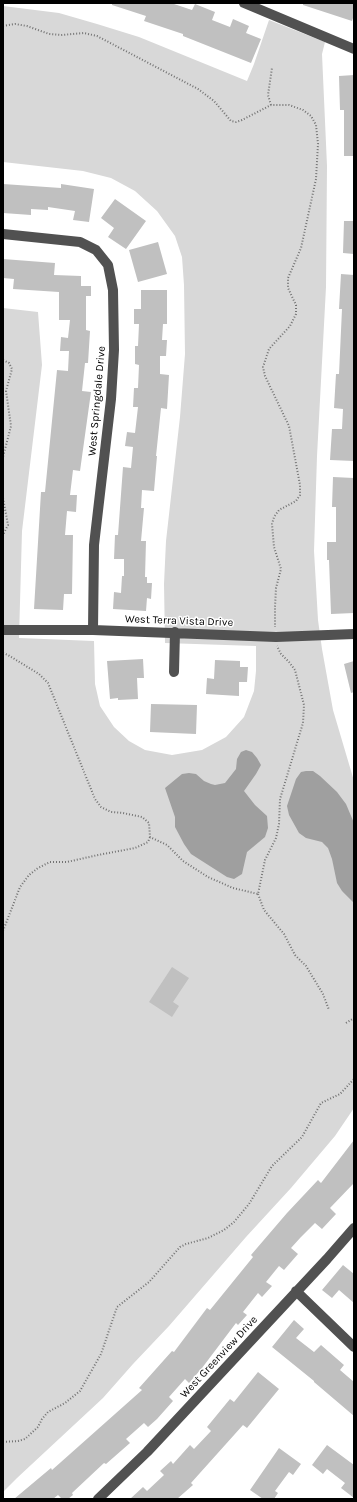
<!DOCTYPE html>
<style>
body{margin:0}
#map{position:relative;width:357px;height:1502px;overflow:hidden;background:#fff;font-family:Karla,sans-serif}
canvas{display:block}
.frame{position:absolute;inset:0;border:4px solid #000;pointer-events:none}
</style>
<div id="map">
<canvas width="357" height="1502"></canvas>
<div class="frame"></div>
</div>
<script>
const ctx = document.querySelector('canvas').getContext('2d');
ctx.lineJoin = 'round';
function fill(path, color) { ctx.fillStyle = color; ctx.fill(path, 'evenodd'); }
const toPath = rows => new Path2D(rows.map(r => 'M' + r).join(''));
function strokePath(path, color, width, dash) { ctx.strokeStyle = color; ctx.lineWidth = width; ctx.lineCap = dash ? 'butt' : 'round'; ctx.setLineDash(dash || []); ctx.stroke(path); }
function label(font, color, halo, rows, align = 'center') {
  ctx.font = font + ' Karla,sans-serif'; ctx.lineWidth = 3; ctx.setLineDash([]); ctx.textBaseline = 'middle'; ctx.strokeStyle = halo; ctx.fillStyle = color; for (const [text, x, y, turn = 0] of rows) {
    ctx.save(); ctx.translate(x, y); ctx.rotate((+turn || 0) * Math.PI / 180); ctx.textAlign = isNaN(turn) ? turn : align; if (halo) ctx.strokeText(text, 0, 0); ctx.fillText(text, 0, 0); ctx.restore();
  }
}
fill(toPath([
 [3,6,59,13,97,24,139,37,247,81,254,64,269,20,325,42,322,54,327,166,326,287,317,456,314,551,318,620,322,649,333,710,354,781,354,1108,335,1136,291,1188,246,1237,169,1326,133,1364,103,1398,17,1478,3,1492,3,308,38,312,42,365,22,531,19,638,94,641,95,684,100,706,114,727,129,741,145,750,172,755,202,750,226,737,244,717,254,691,256,671,256,646,165,643,164,584,166,541,180,417,185,354,184,285,182,257,175,236,157,211,135,191,111,178,83,171,3,162]
]), '#d8d8d8');
fill(toPath([
 [246,750,252,752,257,758,261,765,256,774,244,791,255,805,267,816,268,828,265,837,247,852,242,874,234,879,227,877,191,854,184,844,175,827,175,817,165,788,182,774,189,773,196,774,204,781,211,784,215,785,225,783,236,769,237,759,241,752],
 [306,771,313,771,320,776,337,792,346,804,354,823,354,903,342,891,337,883,332,859,328,848,322,842,306,838,299,833,289,815,287,806,296,779,301,772]
]), '#9f9f9f');
fill(toPath([
 [112,3,171,3,192,10,195,4,215,12,212,20,230,27,233,19,249,26,246,33,261,39,251,63,183,36,183,34,144,21,146,16,112,5],
 [303,3,354,3,354,15,352,21,303,5],
 [354,75,354,156,344,156,344,110,340,110,339,76],
 [3,184,61,188,61,184,94,189,89,222,73,220,75,211,48,207,48,210,31,209,31,215,3,213],
 [115,199,146,221,126,249,108,237,114,228,101,218],
 [344,221,354,221,354,254,343,253],
 [158,242,167,274,138,282,129,250],
 [3,259,55,263,54,275,81,276,81,286,91,286,91,296,86,296,86,330,90,331,88,363,85,363,82,391,91,392,80,471,73,470,70,495,77,495,76,512,67,511,65,535,73,535,72,594,64,594,63,610,34,609,41,492,45,492,57,370,68,371,69,351,60,351,61,337,68,338,70,320,59,320,59,292,13,289,14,279,3,278],
 [341,274,354,275,354,461,330,460,332,429,342,429,343,409,334,408,336,374,339,374,342,309,339,309],
 [141,290,167,290,167,324,163,324,162,340,167,340,166,356,160,356,160,374,169,375,167,409,161,408,156,456,157,456,154,491,142,490,141,508,144,508,141,541,146,541,145,577,147,577,147,583,152,583,151,599,147,598,146,611,113,609,114,592,121,593,122,576,124,576,124,559,114,559,115,535,118,535,123,467,131,468,133,447,125,446,127,432,135,433,138,407,133,407,134,388,138,388,139,365,135,364,135,346,138,346,139,324,134,324,134,309,141,309],
 [333,477,354,478,354,613,331,614,329,560,327,560,327,542,336,542,336,507,332,507],
 [143,659,144,678,137,678,138,699,118,700,118,698,110,699,107,661],
 [215,660,240,661,240,667,248,667,247,682,239,682,239,696,206,694,207,678,214,679],
 [354,661,354,692,351,693,344,664],
 [151,704,197,705,196,734,150,732],
 [172,967,189,978,173,1002,179,1006,172,1017,149,1002],
 [354,1140,354,1183,330,1208,336,1214,322,1229,315,1223,301,1237,291,1248,298,1254,284,1270,279,1266,266,1282,272,1286,262,1297,258,1293,243,1312,247,1315,238,1325,236,1323,202,1368,189,1383,185,1379,169,1397,173,1401,157,1419,148,1427,144,1423,126,1439,130,1443,106,1464,104,1463,72,1493,73,1495,68,1499,62,1499,58,1495,53,1499,14,1499,51,1468,52,1470,142,1390,139,1388,172,1351,174,1352,207,1308,210,1310,253,1257,251,1255,287,1213,318,1180,321,1183],
 [343,1265,354,1274,354,1303,339,1290,332,1298,322,1290],
 [294,1320,304,1329,296,1338,314,1352,321,1345,344,1365,340,1370,354,1382,354,1416,314,1382,314,1381,272,1347],
 [258,1372,279,1389,247,1428,243,1425,191,1483,193,1485,177,1499,130,1499,143,1487,147,1491,164,1475,160,1471,171,1461,173,1464,190,1445,194,1449,211,1431,207,1427,230,1399,234,1402],
 [327,1445,354,1465,354,1498,341,1488,345,1483,327,1469,323,1474,312,1465],
 [279,1448,301,1464,293,1475,289,1472,275,1491,278,1493,274,1499,263,1499,250,1490]
]), '#c0c0c0');
strokePath(toPath([
 [3,26,15,24,27,26,49,34,61,35,84,33,97,36,198,89,214,101,231,121,236,122,242,120,271,105,289,105,303,110,311,116,316,125,318,144,316,179,301,248,288,278,288,288,296,305,296,314,290,326,269,349,263,367,265,376,289,426,300,485,300,495,296,501,279,510,274,517,272,524,274,547,281,569,276,588,275,607,275,627],
 [271,105,268,95,272,68],
 [3,360,9,363,12,369,6,391,11,426,3,457],
 [3,498,8,525,3,535],
 [3,653,8,655,39,674,48,683,95,799,101,807,111,812,123,813,142,817,149,823,150,837,167,845,183,861,208,877,233,888,258,894,265,860,276,838,279,824,280,799,303,723,304,705,295,670,289,662,281,654,277,646],
 [258,894,264,910,284,934,295,955,306,966,323,994,329,1010],
 [3,931,20,887,29,875,38,868,50,862,67,862,98,855,135,848,148,842,150,837],
 [346,1023,354,1018],
 [3,1442,18,1441,25,1439,38,1427,42,1419,48,1412,65,1403,80,1391,101,1354,117,1307,149,1282,180,1247,186,1244,208,1238,224,1230,234,1222,249,1204,272,1166,302,1137,321,1103,340,1094,354,1079]
]), '#737373', 2, [1, 2]);
strokePath(toPath([
 [244,3,354,49],
 [3,234,80,242,96,250,108,265,113,290,114,350,111,399,94,545,93,630],
 [3,630,93,630,276,637,354,634],
 [174,672,175,632],
 [296,1291,354,1347],
 [98,1499,147,1452,327,1259,354,1228]
]), '#515151', 10);
label('11px', '#000', '#fff', [
 ["West Springdale Drive",97,401,-85],
 ["West Terra Vista Drive",179,621,2],
 ["West Greenview Drive",219,1357,-47]
]);
</script>
